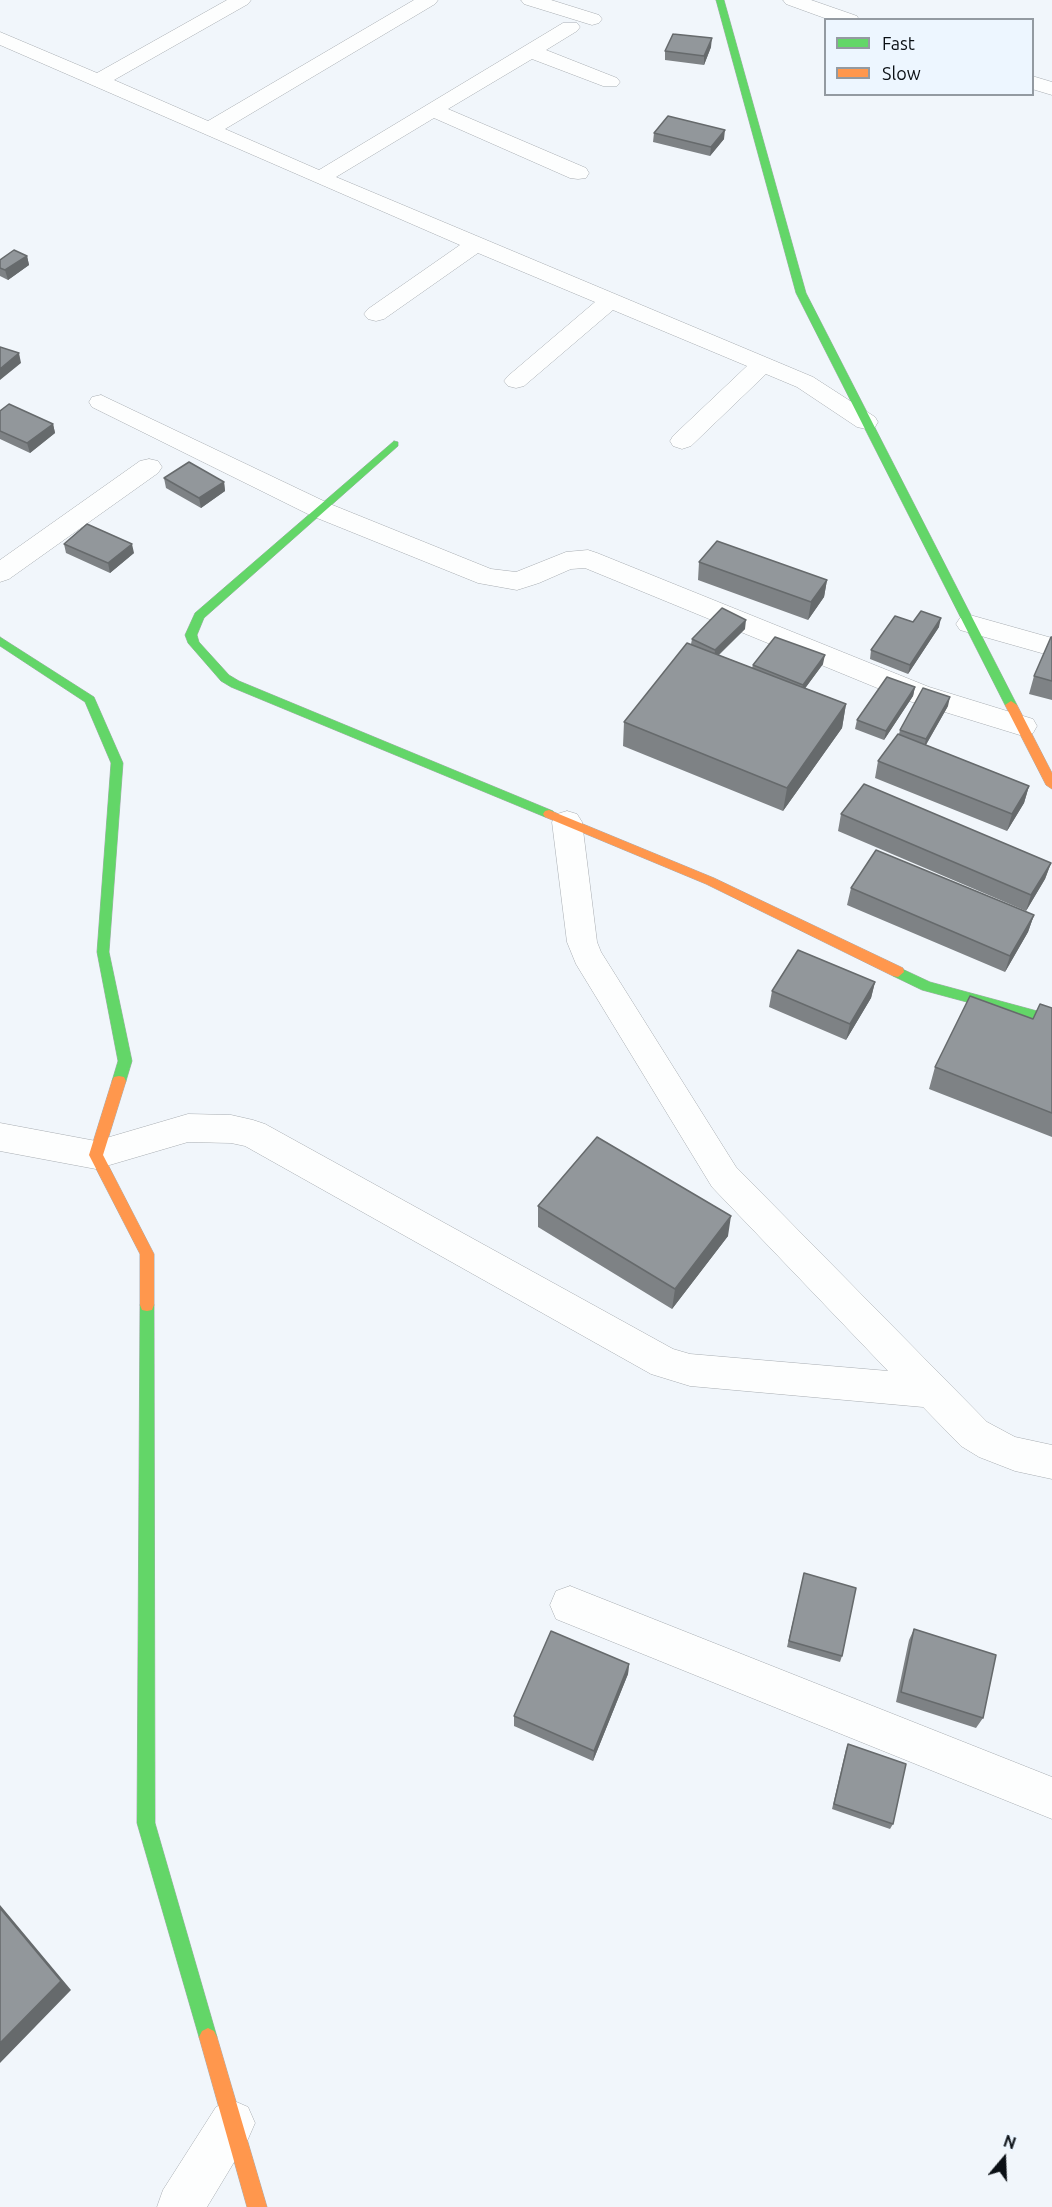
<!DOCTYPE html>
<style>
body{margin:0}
#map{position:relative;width:1052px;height:2207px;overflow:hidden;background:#f1f6fb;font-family:Ubuntu,sans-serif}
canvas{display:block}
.legend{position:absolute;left:824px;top:18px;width:210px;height:78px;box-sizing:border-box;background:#edf6ff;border:2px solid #939aa1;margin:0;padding:8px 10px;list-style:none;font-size:18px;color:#0b1015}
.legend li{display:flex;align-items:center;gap:12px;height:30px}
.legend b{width:30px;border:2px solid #939aa1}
.north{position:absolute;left:974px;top:2129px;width:60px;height:60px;-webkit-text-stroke:4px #edf6ff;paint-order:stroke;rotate:19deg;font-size:16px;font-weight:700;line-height:24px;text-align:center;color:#0b1015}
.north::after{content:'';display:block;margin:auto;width:21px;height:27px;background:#0b1015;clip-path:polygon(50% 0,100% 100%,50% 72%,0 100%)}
</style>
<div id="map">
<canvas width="1052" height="2207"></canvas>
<ul class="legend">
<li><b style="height:8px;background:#63d668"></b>Fast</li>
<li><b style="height:8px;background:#ff974d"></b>Slow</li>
</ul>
<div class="north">N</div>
</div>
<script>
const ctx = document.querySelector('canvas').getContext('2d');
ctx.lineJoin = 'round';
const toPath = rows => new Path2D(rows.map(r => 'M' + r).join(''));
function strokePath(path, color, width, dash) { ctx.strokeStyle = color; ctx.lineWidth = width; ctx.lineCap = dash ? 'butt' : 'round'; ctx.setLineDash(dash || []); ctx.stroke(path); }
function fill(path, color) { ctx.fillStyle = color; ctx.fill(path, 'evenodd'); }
const street = toPath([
 [227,0,251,0,248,4,114,80,208,121,414,0,438,0,435,4,225,129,319,170,563,23,577,23,580,27,577,31,546,50,617,78,620,82,617,86,603,86,532,59,448,109,586,168,589,173,586,178,578,179,570,178,434,118,336,177,813,377,875,417,878,422,875,427,866,429,857,427,797,387,766,374,691,446,682,449,673,446,670,441,673,436,747,366,613,310,524,386,516,388,508,386,504,381,508,376,595,302,478,253,384,319,376,321,368,319,364,314,368,309,460,245,0,45,0,32,97,73,227,0],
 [521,0,551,0,599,15,602,19,599,23,592,25,524,4,521,0],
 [783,0,811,0,857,16,859,20,830,20,786,4,783,0],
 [1032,76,1052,82,1052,95,1032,89,1032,76],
 [101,395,330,504,491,569,516,572,566,552,588,550,597,553,929,687,1033,719,1037,726,1033,733,1023,736,909,701,585,568,571,569,539,583,517,590,478,583,312,516,92,407,89,402,92,397,101,395],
 [149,459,158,461,162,467,158,473,9,579,0,582,0,560,140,461,149,459],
 [970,615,1052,638,1052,656,960,630,956,624,960,618,970,615],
 [567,811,577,814,582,822,597,942,601,952,736,1167,987,1422,1015,1437,1052,1445,1052,1479,1015,1471,979,1457,961,1446,923,1407,690,1386,651,1374,245,1146,231,1143,188,1142,96,1169,0,1151,0,1123,96,1141,188,1114,231,1115,253,1120,265,1124,673,1349,690,1354,888,1371,712,1187,576,964,567,942,552,822,557,814,567,811],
 [570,1586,1052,1777,1052,1819,556,1619,550,1605,556,1591,570,1586],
 [232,2100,248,2107,255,2123,248,2139,207,2207,157,2207,163,2190,216,2107,232,2100]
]);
const fast = toPath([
 [716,0,724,0,806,293,1017,705,1015,708,1011,709,1005,705,796,293,716,0],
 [394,441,398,442,398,446,204,618,197,635,199,642,229,675,239,681,553,811,555,814,553,817,545,817,231,687,221,681,188,643,185,635,195,613,394,441],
 [0,637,94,697,123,763,109,952,132,1061,126,1081,124,1085,119,1086,114,1085,112,1081,118,1061,97,952,111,763,85,702,0,646,0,637],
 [898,967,930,982,1052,1015,1052,1025,922,990,893,976,892,972,898,967],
 [147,1299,152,1300,154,1305,155,1823,217,2037,214,2043,208,2046,202,2043,199,2037,137,1823,140,1305,142,1300,147,1299]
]);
const slow = toPath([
 [1011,701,1017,705,1052,773,1052,789,1046,785,1005,705,1011,701],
 [549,810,714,878,903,968,904,972,898,977,893,976,706,884,545,817,543,814,545,811,549,810],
 [119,1076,124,1077,126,1081,103,1155,154,1254,154,1305,152,1310,147,1311,142,1310,140,1305,140,1254,89,1155,112,1081,114,1077,119,1076],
 [208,2028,214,2031,217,2037,267,2207,247,2207,199,2037,202,2031,208,2028]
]);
strokePath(street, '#a8adb2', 1);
strokePath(fast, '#a8adb2', 1);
strokePath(slow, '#a8adb2', 1);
fill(street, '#fdfefe');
fill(fast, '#63d668');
fill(slow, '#ff974d');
fill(toPath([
 [711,47,704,65,665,60,665,51],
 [654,133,724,139,710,156,653,142],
 [27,256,29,265,8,280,0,276,0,260],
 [0,411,53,424,55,433,30,453,0,439],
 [164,478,224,482,225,491,201,508,166,488],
 [64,544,134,553,110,573,66,553],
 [699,562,827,580,824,597,808,620,698,580],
 [913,622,939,627,908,674,870,659,871,650],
 [745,629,719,655,752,668,753,665,823,664,805,688,846,704,842,728,783,811,623,746,624,722,691,644,692,639],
 [1052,637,1052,700,1029,694,1034,676],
 [915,687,913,696,884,740,855,729,857,720],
 [948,706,926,745,1029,786,1024,803,1007,831,875,778,878,761,899,734,900,730],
 [841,814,1051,863,1045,879,1026,911,838,831],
 [851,888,1034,915,1028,932,1005,972,847,905],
 [875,982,871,998,846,1040,769,1007,772,991],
 [1052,1008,1052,1137,929,1089,935,1067,1033,1019],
 [538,1206,728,1236,672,1309,538,1227],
 [804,1573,842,1656,840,1662,787,1647],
 [914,1629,983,1718,976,1728,896,1702,909,1640],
 [629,1664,628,1674,593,1761,514,1726,514,1716],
 [848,1744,893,1824,890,1829,832,1809,846,1749]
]), '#7e8285');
fill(toPath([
 [712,38,711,47,704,65,704,56],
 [725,130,724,139,710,156,711,147],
 [27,256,29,265,8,280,5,270],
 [19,353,21,363,0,380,0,369],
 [53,424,55,433,30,453,27,443],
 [224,482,225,491,201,508,199,498],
 [132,544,134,553,110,573,108,563],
 [827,580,824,597,808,620,811,602],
 [941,618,939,627,908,674,910,665],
 [746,620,745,629,714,659,715,650],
 [825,655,823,664,801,694,803,685],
 [915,687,913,696,884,740,886,731],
 [950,697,948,706,924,748,926,739],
 [846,704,842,728,783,811,787,788],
 [1029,786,1024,803,1007,831,1012,814],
 [1051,863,1045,879,1026,911,1031,895],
 [1034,915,1028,932,1005,972,1010,956],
 [875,982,871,998,846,1040,850,1024],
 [731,1216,728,1236,672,1309,675,1289],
 [629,1664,628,1674,593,1761,594,1751],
 [0,1905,71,1990,0,2063]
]), '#666a6c');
const building = toPath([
 [673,34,712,38,704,56,665,51,673,34],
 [668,116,725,130,711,147,654,133,668,116],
 [14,250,27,256,5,270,0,268,0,260,14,250],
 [0,347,19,353,0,369,0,347],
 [9,404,53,424,27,443,0,431,0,411,9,404],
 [189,462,224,482,199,498,164,478,189,462],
 [87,524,132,544,108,563,64,544,87,524],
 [717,541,827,580,811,602,699,562,717,541],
 [722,608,746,620,715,650,692,639,722,608],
 [921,611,941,618,910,665,871,650,895,616,913,622,921,611],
 [775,637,825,655,803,685,753,665,775,637],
 [1051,637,1052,637,1052,681,1034,676,1051,637],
 [687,643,846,704,787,788,624,722,687,643],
 [887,677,915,687,886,731,857,720,887,677],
 [923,688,950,697,926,739,900,730,923,688],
 [898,734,1029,786,1012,814,878,761,898,734],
 [864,784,1051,863,1031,895,841,814,864,784],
 [876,850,1034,915,1010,956,851,888,876,850],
 [798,950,875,982,850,1024,772,991,798,950],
 [970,996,1033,1019,1040,1004,1052,1008,1052,1113,935,1067,970,996],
 [597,1137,731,1216,675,1289,538,1206,597,1137],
 [804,1573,856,1588,842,1656,789,1641,804,1573],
 [914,1629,996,1655,983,1718,901,1692,914,1629],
 [551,1631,629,1664,594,1751,514,1716,551,1631],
 [848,1744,906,1764,893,1824,834,1804,848,1744],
 [0,1908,61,1981,0,2043,0,1908]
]);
fill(building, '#92979b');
strokePath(building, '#666a6c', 1.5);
</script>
